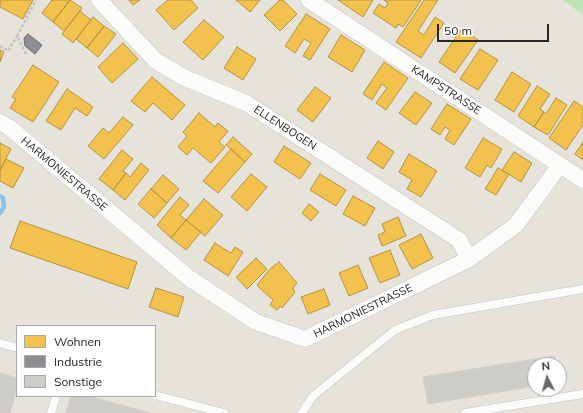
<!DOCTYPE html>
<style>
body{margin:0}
#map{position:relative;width:583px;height:413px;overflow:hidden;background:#e6e3db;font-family:Mulish,sans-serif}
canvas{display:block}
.legend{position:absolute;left:16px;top:325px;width:140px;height:72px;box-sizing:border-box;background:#fff;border:1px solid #a9a9a9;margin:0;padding:5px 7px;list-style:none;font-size:12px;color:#272727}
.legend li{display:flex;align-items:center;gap:8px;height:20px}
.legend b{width:20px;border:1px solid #a9a9a9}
.north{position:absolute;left:527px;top:357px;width:40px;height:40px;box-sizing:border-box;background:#fff;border:1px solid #a9a9a9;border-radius:50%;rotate:354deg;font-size:11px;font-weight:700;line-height:16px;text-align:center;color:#272727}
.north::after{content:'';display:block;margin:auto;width:14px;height:18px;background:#6a6966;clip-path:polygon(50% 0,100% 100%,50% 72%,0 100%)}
.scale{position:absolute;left:437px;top:24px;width:112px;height:18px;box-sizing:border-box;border:2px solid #272727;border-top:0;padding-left:5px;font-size:12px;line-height:14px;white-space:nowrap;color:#272727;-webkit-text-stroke:3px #fff;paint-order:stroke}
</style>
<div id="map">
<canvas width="583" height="413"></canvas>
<ul class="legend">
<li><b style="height:11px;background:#f2c14e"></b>Wohnen</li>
<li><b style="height:11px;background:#8d8d92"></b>Industrie</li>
<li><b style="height:11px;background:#ceccc7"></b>Sonstige</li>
</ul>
<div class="north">N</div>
<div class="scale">50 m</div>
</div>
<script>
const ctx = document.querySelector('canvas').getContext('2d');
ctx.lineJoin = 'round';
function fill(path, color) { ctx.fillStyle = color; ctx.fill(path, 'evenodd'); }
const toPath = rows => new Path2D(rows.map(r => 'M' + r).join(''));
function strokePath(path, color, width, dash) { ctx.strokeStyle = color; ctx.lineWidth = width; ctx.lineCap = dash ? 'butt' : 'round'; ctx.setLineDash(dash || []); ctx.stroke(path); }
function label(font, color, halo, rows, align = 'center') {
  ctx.font = font + ' Mulish,sans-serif'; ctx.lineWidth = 4; ctx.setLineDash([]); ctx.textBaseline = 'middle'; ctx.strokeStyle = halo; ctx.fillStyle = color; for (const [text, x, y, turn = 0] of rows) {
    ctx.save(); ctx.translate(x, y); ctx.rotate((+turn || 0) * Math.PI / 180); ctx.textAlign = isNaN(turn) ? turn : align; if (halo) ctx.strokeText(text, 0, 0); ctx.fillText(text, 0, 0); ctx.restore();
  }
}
fill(toPath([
 [563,0,583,0,583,15]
]), '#bfe3b2');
const homes = toPath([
 [0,0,33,0,23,19,0,7,0,0],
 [52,0,70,0,53,22,42,13,52,0],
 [70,0,82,8,64,31,53,22,70,0],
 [129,0,140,0,133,5,129,0],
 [168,0,191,0,198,8,174,30,156,10,168,0],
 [236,0,260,0,250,12,236,0],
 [280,0,283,0,297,14,280,31,264,15,280,0],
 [338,0,373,0,363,17,338,0],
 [384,0,421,0,403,27,398,24,396,28,373,13,379,4,385,8,388,3,384,0],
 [424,0,438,0,418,31,424,35,435,17,444,23,421,58,396,42,424,0],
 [80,11,91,20,73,43,62,34,80,11],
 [306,14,330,29,310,60,303,56,311,43,304,39,295,53,285,46,306,14],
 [93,17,104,26,87,48,76,39,93,17],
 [204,20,224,37,203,60,183,42,204,20],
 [104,26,116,34,98,57,87,48,104,26],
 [462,28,478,40,455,73,439,62,462,28],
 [341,35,365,50,352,72,328,57,341,35],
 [123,43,138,59,112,83,98,67,123,43],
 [237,47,256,59,243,80,224,68,237,47],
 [480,49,498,60,478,90,460,79,480,49],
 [0,50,4,52,0,62,0,50],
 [384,62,408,78,386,110,376,103,387,88,382,84,372,100,363,94,384,62],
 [33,65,59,82,33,122,10,108,16,99,12,97,33,65],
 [512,72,531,84,514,112,495,100,512,72],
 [152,77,185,105,172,120,153,103,145,112,131,101,152,77],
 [537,86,550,94,540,109,544,112,534,127,518,116,537,86],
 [315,87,331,98,313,122,297,110,315,87],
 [67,89,93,107,87,116,75,108,61,130,46,121,67,89],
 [415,92,432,103,416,125,399,113,415,92],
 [556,98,567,105,548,135,534,127,544,112,546,114,556,98],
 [574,101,583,107,583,125,566,150,549,138,574,101],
 [447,104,471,119,454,145,445,139,450,130,445,127,440,135,431,129,447,104],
 [199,113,215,127,218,123,228,131,219,142,225,147,211,163,193,148,187,155,178,147,187,136,183,132,199,113],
 [123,117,133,125,104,159,88,146,103,128,109,133,123,117],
 [233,137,252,154,245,162,226,145,233,137],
 [483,138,502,149,491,168,487,165,480,177,465,168,483,138],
 [378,141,394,152,383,169,367,158,378,141],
 [583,142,583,160,575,154,583,142],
 [0,143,11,149,0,170,0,143],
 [284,146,311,163,300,179,274,162,284,146],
 [231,149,245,162,218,193,203,181,231,149],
 [122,150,133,159,123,171,126,173,113,190,99,179,122,150],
 [514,152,532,163,521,182,502,170,514,152],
 [409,154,437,171,421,197,407,189,412,180,399,172,409,154],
 [6,159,24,168,13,188,0,181,0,171,6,159],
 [141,163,149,170,125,200,113,190,126,173,130,177,141,163],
 [498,168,509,174,496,195,485,189,498,168],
 [251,174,267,187,247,211,231,197,251,174],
 [320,174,346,190,336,206,310,190,320,174],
 [163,175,179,189,167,203,151,189,163,175],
 [151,189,167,203,154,218,138,204,151,189],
 [353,196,375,208,365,226,343,214,353,196],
 [180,197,189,205,180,215,186,220,171,238,157,225,180,197],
 [204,199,223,215,205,236,186,220,204,199],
 [309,204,319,212,311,221,302,213,309,204],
 [398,217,406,236,382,246,378,235,385,232,382,224,398,217],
 [186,220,201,232,186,250,171,238,186,220],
 [20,221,137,262,128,289,10,248,20,221],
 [421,234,433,258,412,269,399,245,421,234],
 [215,243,231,253,235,247,243,252,228,276,204,260,215,243],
 [390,250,400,275,380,283,369,258,390,250],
 [256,258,267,269,247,289,236,277,256,258],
 [279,262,297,283,293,288,295,292,282,308,280,306,277,310,270,305,273,300,262,290,257,285,270,269,279,262],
 [358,265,368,288,349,296,339,273,358,265],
 [156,288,184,297,178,317,149,307,156,288],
 [324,289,330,305,308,314,301,297,324,289]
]);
fill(homes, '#f2c14e');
strokePath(homes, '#b59342', 1);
const industry = toPath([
 [28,34,42,45,35,54,25,46,24,38,28,34]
]);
fill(industry, '#8d8d92');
strokePath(industry, '#6e6e72', 1);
strokePath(toPath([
 [0,196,3,198,4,207,0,213]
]), '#8cc2ea', 4.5);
const building = toPath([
 [554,356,556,365,535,365,535,386,428,404,423,377,554,356],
 [0,373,17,378,17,388,10,413,0,413,0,373],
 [71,396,88,396,150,413,66,413,71,396]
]);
fill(building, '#ceccc7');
strokePath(building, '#d1cec8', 1);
const lane = toPath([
 [0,343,17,348],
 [155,395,224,413],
 [51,413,56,396],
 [302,413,313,396,395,330,433,315,583,289],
 [465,413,583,394]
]);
const street = toPath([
 [99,0,156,61,185,78,246,103,459,240,469,259],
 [309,0,583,180],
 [0,122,10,128,189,278,256,322,305,339,469,259,516,225,560,165]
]);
strokePath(lane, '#c3c2c1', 9);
strokePath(street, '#c3c2c1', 17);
strokePath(toPath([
 [0,46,8,51,17,36],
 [26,54,17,36,36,0]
]), '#c4c3c2', 2.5, [3, 2]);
strokePath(lane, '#fbfbfa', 8);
strokePath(street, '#fbfbfa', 16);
label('11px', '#272727', '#fff', [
 ["KAMPSTRASSE",446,90,33],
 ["ELLENBOGEN",285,128,33],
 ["HARMONIESTRASSE",64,174,40],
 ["HARMONIESTRASSE",363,311,-26]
]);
</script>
